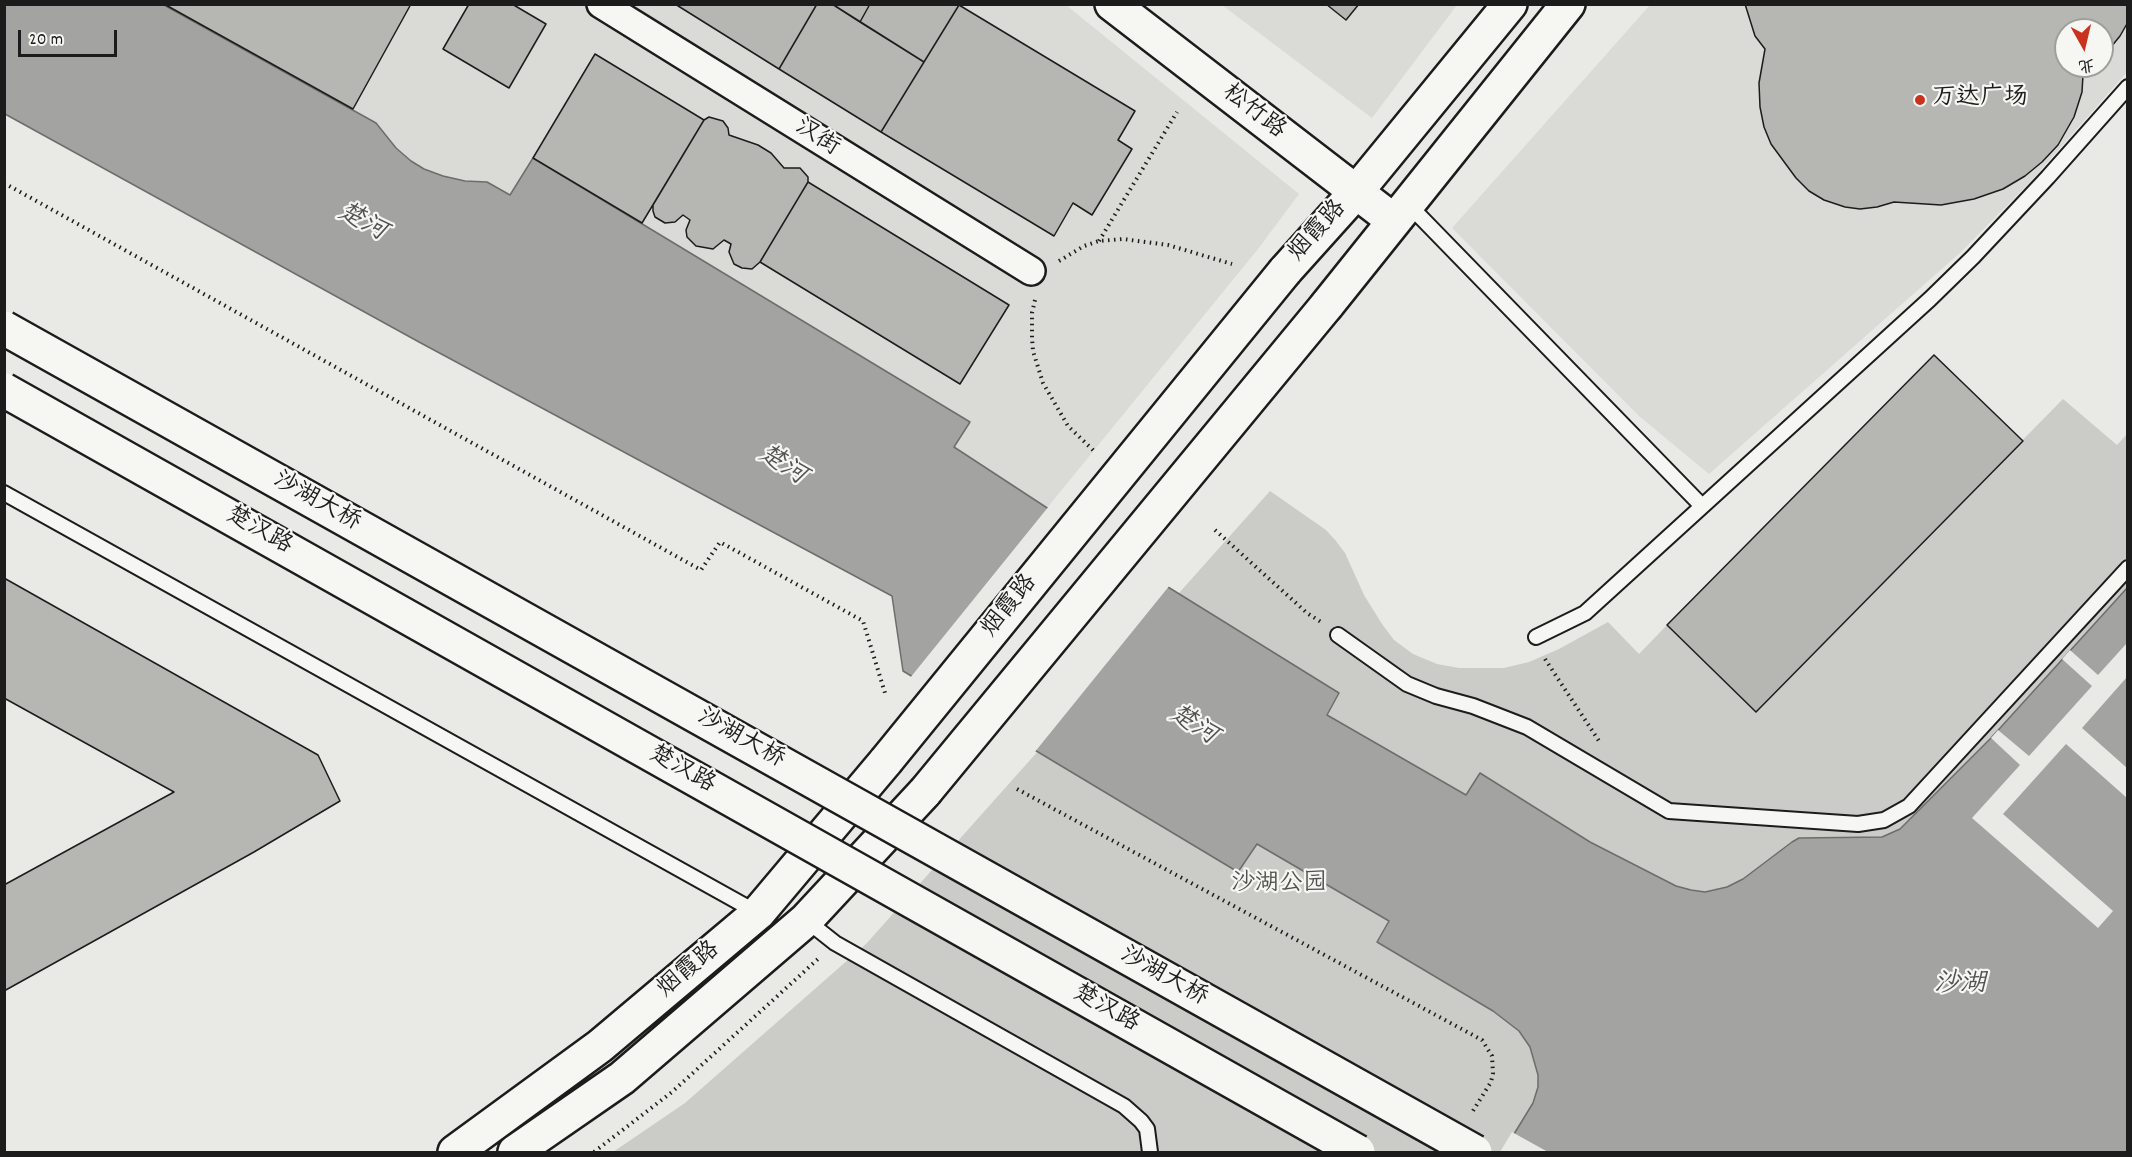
<!DOCTYPE html>
<meta charset="utf-8">
<style>
body{margin:0}
#map{position:relative;width:2132px;height:1157px;overflow:hidden;background:#e9e9e5;font-family:Dekko,"LXGW WenKai TC",sans-serif}
canvas{display:block}
.frame{position:absolute;inset:0;border:6px solid #1c1c1c;pointer-events:none}
.north{position:absolute;left:2054px;top:18px;width:60px;height:60px;box-sizing:border-box;background:#f6f6f2;border:2px solid #9f9f9c;border-radius:50%;rotate:172deg;font-size:16px;font-weight:700;line-height:24px;text-align:center;color:#1c1c1c}
.north::after{content:'';display:block;margin:auto;width:21px;height:27px;background:#c8321e;clip-path:polygon(50% 0,100% 100%,50% 72%,0 100%)}
.scale{position:absolute;left:18px;top:30px;width:99px;height:27px;box-sizing:border-box;border:3px solid #1c1c1c;border-top:0;padding-left:8px;font-size:18px;line-height:21px;white-space:nowrap;color:#1c1c1c;-webkit-text-stroke:4px #f6f6f2;paint-order:stroke}
</style>
<div id="map">
<canvas width="2132" height="1157"></canvas>
<div class="frame"></div>
<div class="north">北</div>
<div class="scale">20 m</div>
</div>
<script>
const ctx = document.querySelector('canvas').getContext('2d');
ctx.lineJoin = 'round';
function fill(path, color) { ctx.fillStyle = color; ctx.fill(path, 'evenodd'); }
const toPath = rows => new Path2D(rows.map(r => 'M' + r).join(''));
function strokePath(path, color, width, dash) { ctx.strokeStyle = color; ctx.lineWidth = width; ctx.lineCap = dash ? 'butt' : 'round'; ctx.setLineDash(dash || []); ctx.stroke(path); }
function label(font, color, halo, rows, align = 'center') {
  ctx.font = font + ' Dekko,"LXGW WenKai TC",sans-serif'; ctx.lineWidth = 4.5; ctx.setLineDash([]); ctx.textBaseline = 'middle'; ctx.strokeStyle = halo; ctx.fillStyle = color; for (const [text, x, y, turn = 0] of rows) {
    ctx.save(); ctx.translate(x, y); ctx.rotate((+turn || 0) * Math.PI / 180); ctx.textAlign = isNaN(turn) ? turn : align; if (halo) ctx.strokeText(text, 0, 0); ctx.fillText(text, 0, 0); ctx.restore();
  }
}
fill(toPath([
 [164,5,1066,5,1299,194,1258,249,1047,508,953,446,970,422,533,158,510,195,488,182,465,181,443,176,424,169,411,161,396,148,376,123],
 [1222,5,1457,5,1372,118],
 [1650,5,2127,5,2127,72,2032,180,1961,252,1709,474,1639,416,1452,228],
 [2066,30,2102,30,2102,66,2066,66]
]), '#dadad6');
fill(toPath([
 [2063,399,2117,445,2127,434,2127,1152,613,1152,685,1103,866,944,1270,491,1326,530,1336,541,1345,553,1364,595,1382,624,1394,640,1413,654,1437,664,1459,668,1504,668,1529,662,1559,649,1608,622,1639,654,1667,625,1756,711]
]), '#cbcbc7');
const water = toPath([
 [5,5,164,5,376,123,396,148,411,161,424,169,443,176,465,181,487,182,510,195,533,158,970,422,954,447,1168,587,1339,693,1327,715,1466,795,1480,773,1590,842,1676,886,1691,890,1705,892,1727,887,1743,879,1792,842,1799,838,1882,837,1900,829,1991,738,2127,588,2127,1152,1503,1152,1533,1103,1538,1087,1538,1075,1530,1047,1519,1031,1493,1011,1377,942,1389,921,1257,844,1238,872,903,671,892,596,419,342,5,114,5,5]
]);
fill(water, '#a3a3a1');
strokePath(water, '#6d6d6c', 1.5);
fill(toPath([
 [1049,506,1170,585,1034,753,910,678],
 [2127,643,2127,677,2082,728,2127,768,2127,798,2066,744,2003,814,2113,911,2098,928,1972,818,2020,765,1991,738,1998,730,2029,756,2092,686,2062,659,2070,650,2098,675],
 [1512,1132,1548,1152,1500,1152]
]), '#e9e9e5');
const building = toPath([
 [164,4,411,4,353,109,164,4],
 [469,4,512,4,546,24,509,88,443,49,469,4],
 [675,4,817,4,779,69,675,4],
 [817,4,832,4,924,62,881,132,779,69,817,4],
 [832,4,870,4,860,22,832,4],
 [870,4,958,4,959,5,924,62,860,22,870,4],
 [1326,4,1359,4,1346,20,1326,4],
 [1745,4,2128,4,2128,22,2120,36,2102,58,2102,30,2066,30,2066,66,2093,66,2083,75,2082,92,2074,117,2058,145,2042,162,2025,176,2003,189,1974,199,1941,205,1894,202,1877,207,1860,209,1845,207,1824,200,1809,191,1796,178,1771,144,1764,127,1760,107,1759,83,1765,49,1755,36,1745,4],
 [959,5,1135,111,1118,140,1132,149,1092,215,1073,203,1054,236,881,132,959,5],
 [595,54,704,120,642,223,533,158,595,54],
 [709,117,723,121,728,128,729,135,758,145,771,153,784,168,800,168,808,177,808,182,760,262,752,269,742,268,734,264,729,252,731,244,724,240,713,249,696,246,687,237,686,230,690,220,683,215,675,222,665,223,655,217,653,211,653,205,704,120,709,117],
 [808,182,1009,305,960,384,760,262,808,182],
 [1934,355,2023,441,1756,712,1667,625,1934,355],
 [4,578,318,755,340,801,254,852,4,991,4,885,174,792,4,698,4,578]
]);
fill(building, '#b6b6b3');
strokePath(building, '#1c1c1c', 1.5);
const lane = toPath([
 [1407,203,1702,506],
 [4,493,758,913],
 [1338,635,1407,684,1436,696,1473,706,1527,727,1669,811,1858,824,1884,820,1909,806,2128,568],
 [1536,637,1585,613,1930,299,1973,257,2048,177,2128,87],
 [806,920,835,943,1124,1106,1141,1121,1147,1129,1150,1152]
]);
const street = toPath([
 [601,4,1031,271]
]);
const secondary = toPath([
 [1112,4,1394,221],
 [1285,271,1356,192,1510,4],
 [1327,305,1568,4],
 [455,1152,600,1046,758,913,886,761],
 [515,1152,622,1078,806,920,925,792]
]);
strokePath(lane, '#1c1c1c', 18);
strokePath(street, '#1c1c1c', 32);
strokePath(secondary, '#1c1c1c', 38);
strokePath(toPath([
 [4,183,701,570,720,542,863,621,885,693],
 [1099,241,1177,112],
 [1059,261,1084,246,1099,241,1123,239,1168,245,1232,264],
 [1035,300,1032,313,1032,338,1033,351,1043,383,1068,426,1094,451],
 [1215,530,1307,613,1321,622],
 [1545,659,1599,741],
 [1017,789,1482,1040,1492,1056,1493,1073,1491,1082,1471,1114],
 [594,1152,672,1092,818,959]
]), '#1c1c1c', 4, [1.5, 4.5]);
strokePath(lane, '#f6f6f2', 14);
strokePath(street, '#f6f6f2', 27);
strokePath(secondary, '#f6f6f2', 33);
const secondaryBridge = toPath([
 [886,761,1285,271],
 [925,792,1327,305]
]);
const primaryBridge = toPath([
 [4,328,1475,1152],
 [4,390,1358,1152]
]);
strokePath(secondaryBridge, '#1c1c1c', 38, []);
strokePath(primaryBridge, '#1c1c1c', 38, []);
strokePath(secondaryBridge, '#f6f6f2', 33);
strokePath(primaryBridge, '#f6f6f2', 33);
for (const [x, y, r, color] of [
 [1920,100,6,"#c8321e"]
]) { const dot = new Path2D(); dot.arc(x, y, r, 0, 2 * Math.PI); ctx.fillStyle = color; ctx.fill(dot); strokePath(dot, '#f6f6f2', 2); }
label('24px', '#1c1c1c', '#f6f6f2', [
 ["万达广场",1932,100]
], 'left');
label('24px', '#1c1c1c', '#f6f6f2', [
 ["松竹路",1253,113,38],
 ["汉街",816,139,32],
 ["烟霞路",1319,232,-48],
 ["沙湖大桥",316,503,29],
 ["楚汉路",258,532,29],
 ["烟霞路",1011,607,-51],
 ["沙湖大桥",740,740,29],
 ["楚汉路",681,771,29],
 ["烟霞路",690,971,-40],
 ["沙湖大桥",1163,978,29],
 ["楚汉路",1105,1010,29]
]);
label('24px', '#51514f', '#f6f6f2', [
 ["沙湖公园",1279,886]
]);
label('italic 26px', '#525251', '#f6f6f2', [
 ["楚河",361,224,28],
 ["楚河",781,467,32],
 ["楚河",1192,727,32],
 ["沙湖",1960,986]
]);
</script>
